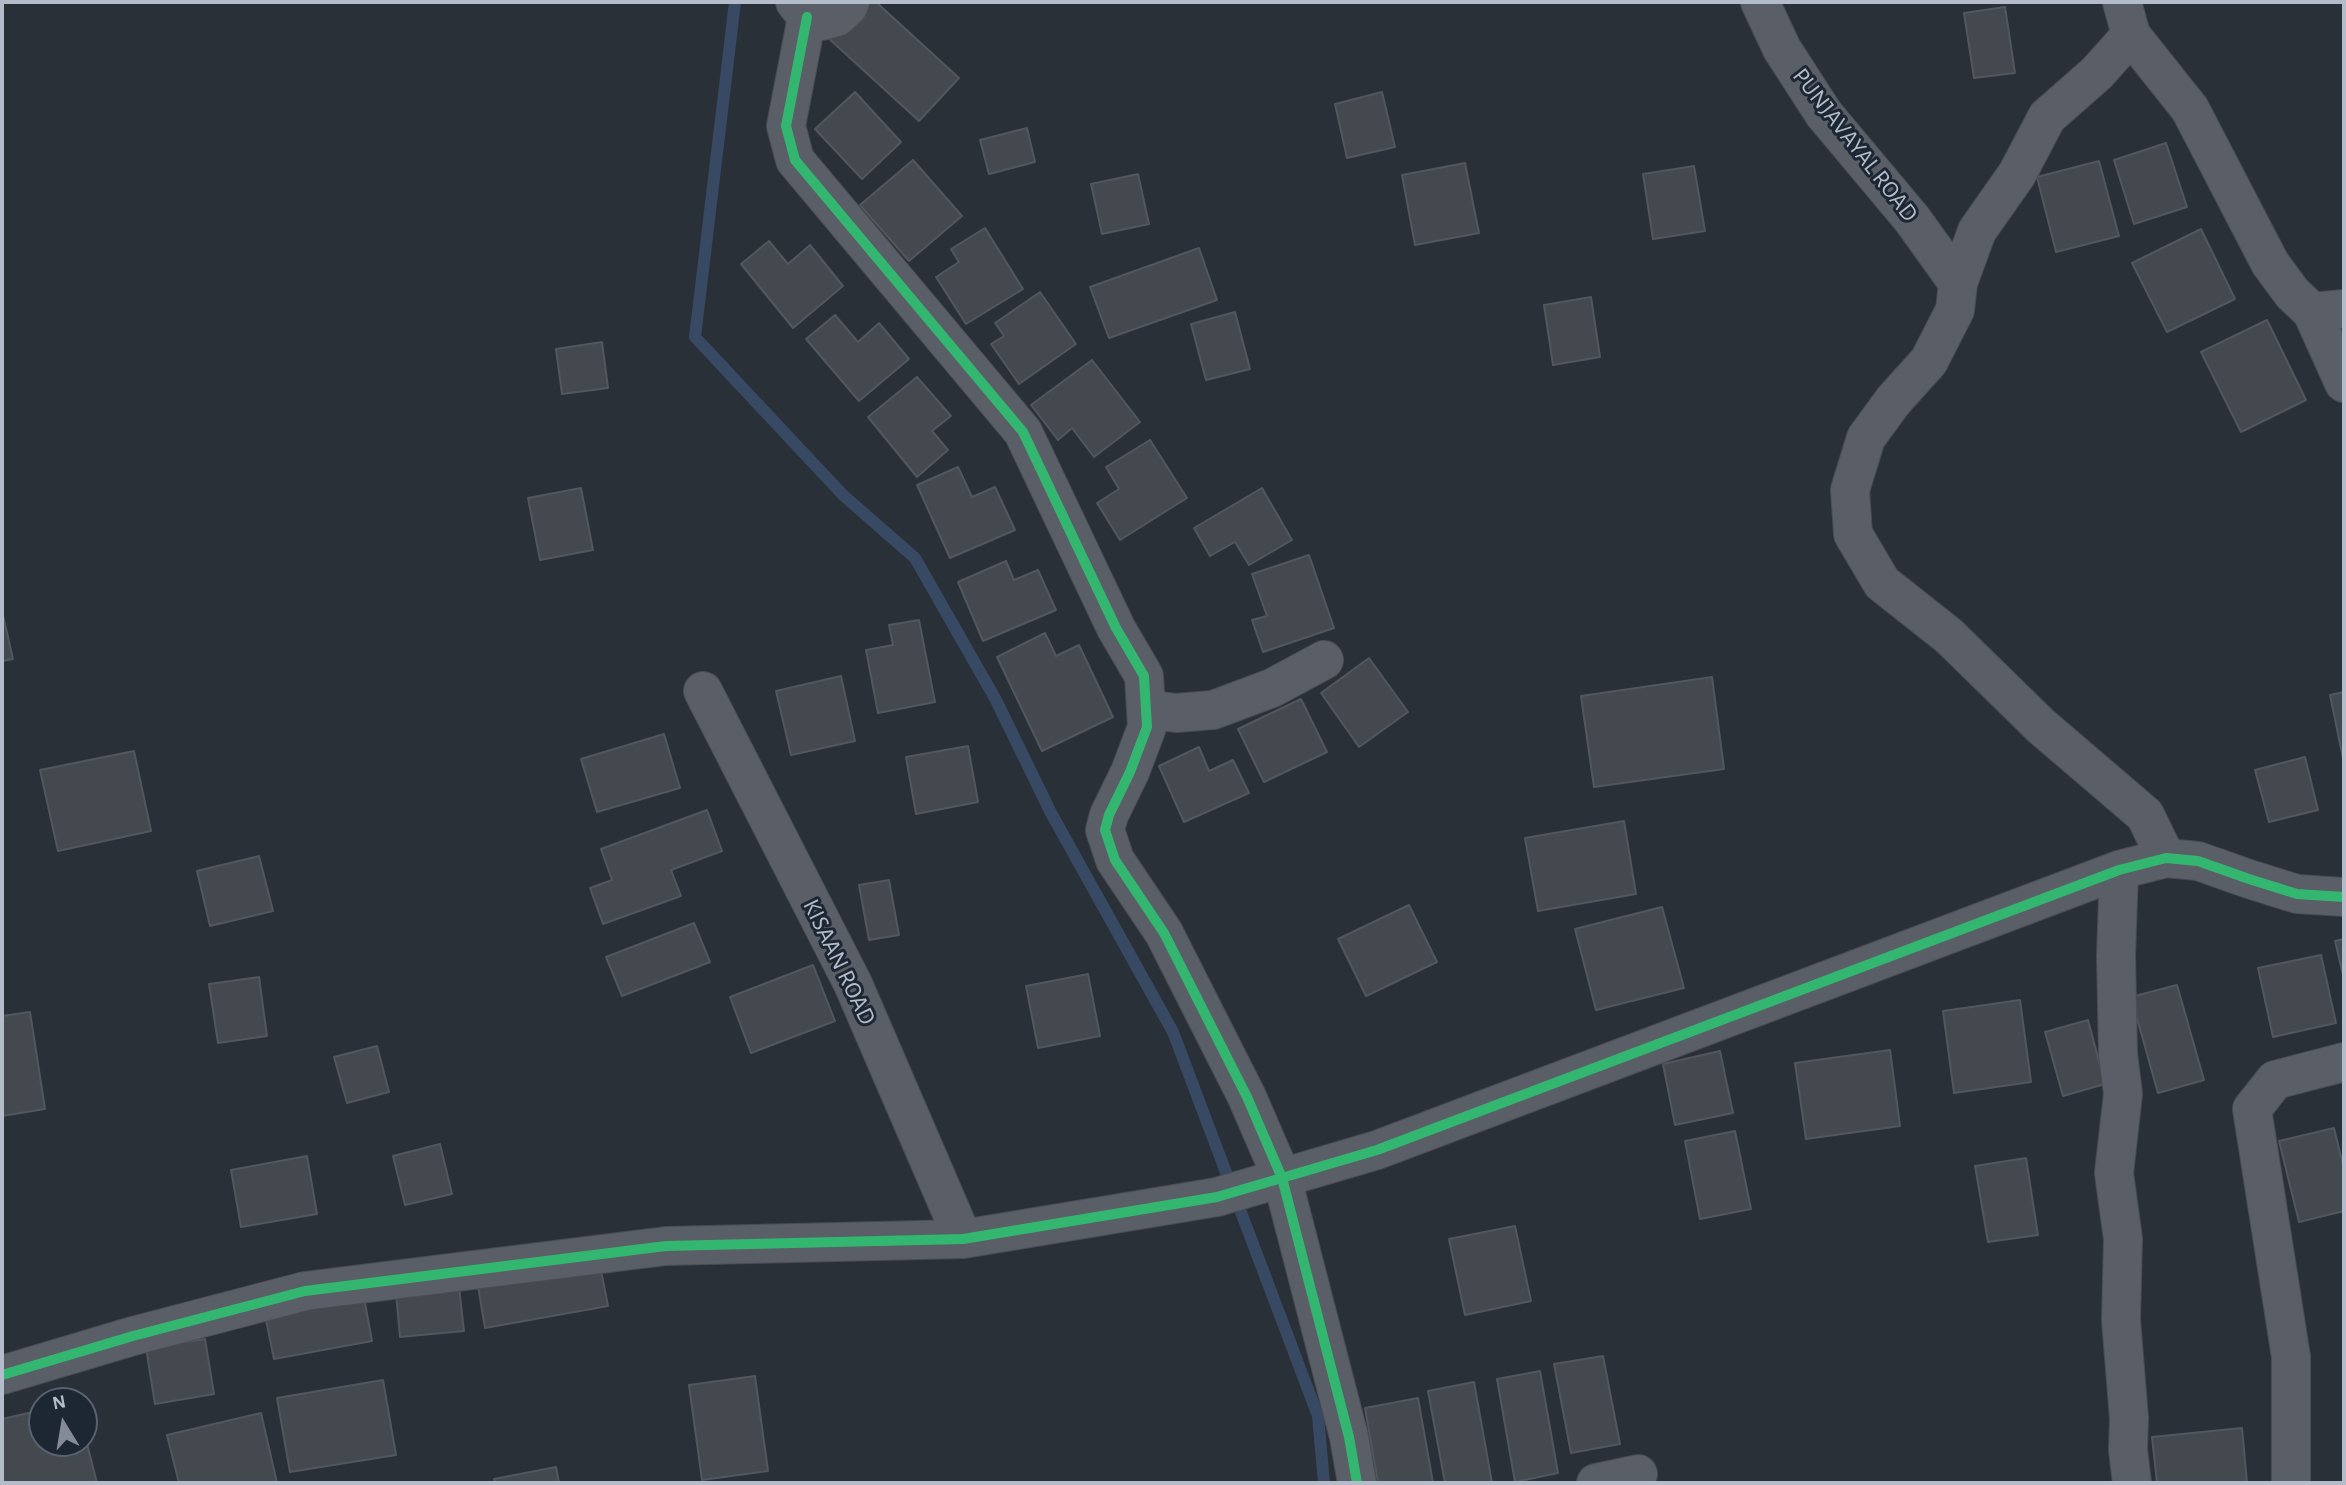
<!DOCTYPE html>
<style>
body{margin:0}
#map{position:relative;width:2346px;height:1485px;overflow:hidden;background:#2a3038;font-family:"Alegreya Sans",sans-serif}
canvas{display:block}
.frame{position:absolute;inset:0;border:4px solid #b4bcc9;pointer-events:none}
.north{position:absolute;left:28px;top:1387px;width:70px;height:70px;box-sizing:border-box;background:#1d2633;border:2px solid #59626f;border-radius:50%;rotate:349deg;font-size:19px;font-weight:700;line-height:28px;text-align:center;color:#b4bcc9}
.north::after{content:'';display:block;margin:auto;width:24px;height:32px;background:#848b96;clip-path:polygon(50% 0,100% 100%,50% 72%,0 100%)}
</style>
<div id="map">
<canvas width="2346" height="1485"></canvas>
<div class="frame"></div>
<div class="north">N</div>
</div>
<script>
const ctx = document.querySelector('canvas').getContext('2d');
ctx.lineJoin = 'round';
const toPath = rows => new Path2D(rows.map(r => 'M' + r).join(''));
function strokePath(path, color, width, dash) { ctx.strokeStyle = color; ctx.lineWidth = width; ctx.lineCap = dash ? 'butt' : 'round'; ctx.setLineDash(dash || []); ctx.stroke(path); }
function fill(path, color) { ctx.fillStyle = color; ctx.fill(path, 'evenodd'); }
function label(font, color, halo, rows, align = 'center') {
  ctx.font = font + ' "Alegreya Sans",sans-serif'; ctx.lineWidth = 6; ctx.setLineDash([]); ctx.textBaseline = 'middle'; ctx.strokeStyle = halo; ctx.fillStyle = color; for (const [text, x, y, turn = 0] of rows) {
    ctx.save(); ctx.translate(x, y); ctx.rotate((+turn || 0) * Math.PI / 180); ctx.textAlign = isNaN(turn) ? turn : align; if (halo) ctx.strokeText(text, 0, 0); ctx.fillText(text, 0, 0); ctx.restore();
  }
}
strokePath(toPath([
 [735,2,695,337,843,495,915,558,996,700,1051,813,1173,1032,1318,1416,1324,1483]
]), '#384963', 12);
const building = toPath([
 [859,2,876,2,959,78,919,121,826,36,859,2],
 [2005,7,2015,73,1974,78,1964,13,2005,7],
 [855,92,901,142,862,179,815,129,855,92],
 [1382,92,1395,147,1347,158,1335,104,1382,92],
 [1027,128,1035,162,989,174,980,140,1027,128],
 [2166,143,2187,207,2134,224,2114,160,2166,143],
 [913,160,962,216,909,261,860,205,913,160],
 [2099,161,2119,236,2056,252,2037,177,2099,161],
 [1465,163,1479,233,1415,245,1402,175,1465,163],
 [1694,166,1705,231,1653,239,1643,174,1694,166],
 [1138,174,1149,224,1102,234,1091,184,1138,174],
 [985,228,1023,289,966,324,936,277,959,262,951,249,985,228],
 [2201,229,2235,299,2167,332,2132,263,2201,229],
 [769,241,788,264,810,245,843,286,793,328,741,264,769,241],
 [1199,248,1217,300,1109,338,1090,287,1199,248],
 [1040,292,1076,344,1019,384,991,344,1004,336,995,323,1040,292],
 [1591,297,1600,357,1553,365,1544,305,1591,297],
 [1235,312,1250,369,1206,380,1191,324,1235,312],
 [835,315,858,342,879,323,909,359,859,401,806,339,835,315],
 [2267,320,2306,400,2241,432,2201,352,2267,320],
 [602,342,608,388,562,394,556,349,602,342],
 [1092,360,1140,422,1094,457,1072,428,1058,440,1031,405,1092,360],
 [917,377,951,416,932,431,948,450,917,477,868,417,917,377],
 [1150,440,1187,498,1120,540,1097,503,1119,489,1106,467,1150,440],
 [958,467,972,497,995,487,1015,530,950,558,917,485,958,467],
 [581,488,593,550,540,560,528,498,581,488],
 [1262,488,1292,540,1249,565,1235,542,1210,556,1194,528,1262,488],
 [1309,555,1334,628,1263,652,1252,620,1267,616,1252,574,1309,555],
 [1006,561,1014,580,1038,570,1056,610,983,641,958,582,1006,561],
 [2,611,13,659,2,661,2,611],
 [919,620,935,702,878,713,866,650,893,645,889,625,919,620],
 [1045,633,1056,656,1079,645,1113,717,1042,751,997,657,1045,633],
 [1369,658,1408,712,1359,747,1321,693,1369,658],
 [841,676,855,741,791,755,776,691,841,676],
 [1712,677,1724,769,1594,787,1581,696,1712,677],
 [2344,692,2344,763,2330,695,2344,692],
 [1301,699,1327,752,1264,782,1238,729,1301,699],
 [664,734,680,788,597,812,581,759,664,734],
 [968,746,978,802,916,814,906,757,968,746],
 [1199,747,1209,771,1233,760,1249,793,1184,822,1159,766,1199,747],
 [134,751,151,831,58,851,40,770,134,751],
 [2305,757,2318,810,2269,822,2255,770,2305,757],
 [707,810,722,851,671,870,681,896,603,924,590,888,612,880,601,849,707,810],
 [1624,821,1636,894,1538,911,1525,838,1624,821],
 [259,856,273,911,210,926,197,871,259,856],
 [889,880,899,935,869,940,859,885,889,880],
 [1409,905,1437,962,1366,996,1338,939,1409,905],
 [1662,907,1684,988,1596,1010,1575,929,1662,907],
 [694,923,710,962,622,996,606,957,694,923],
 [2344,939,2344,979,2335,941,2344,939],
 [2321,955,2336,1023,2273,1037,2258,968,2321,955],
 [813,965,835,1021,751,1053,730,997,813,965],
 [1088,974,1100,1036,1038,1048,1026,986,1088,974],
 [259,977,267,1036,218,1043,209,984,259,977],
 [2177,985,2204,1080,2158,1093,2131,997,2177,985],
 [2020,1000,2031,1082,1954,1093,1943,1011,2020,1000],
 [30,1012,45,1109,2,1116,2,1016,30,1012],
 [2088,1020,2105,1084,2063,1096,2045,1032,2088,1020],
 [377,1046,389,1092,347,1103,334,1057,377,1046],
 [1890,1050,1900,1126,1806,1139,1795,1063,1890,1050],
 [1720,1051,1733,1113,1675,1125,1663,1064,1720,1051],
 [2334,1128,2344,1169,2344,1211,2299,1222,2279,1141,2334,1128],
 [1735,1131,1751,1209,1700,1219,1685,1141,1735,1131],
 [440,1144,452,1194,405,1205,393,1156,440,1144],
 [307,1156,317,1214,241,1227,231,1170,307,1156],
 [2026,1158,2038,1235,1988,1242,1975,1166,2026,1158],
 [1515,1226,1531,1301,1465,1315,1449,1239,1515,1226],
 [600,1265,608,1306,485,1328,478,1286,600,1265],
 [459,1287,464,1331,400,1337,396,1293,459,1287],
 [363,1292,372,1341,274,1359,264,1310,363,1292],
 [205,1339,214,1394,155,1404,146,1348,205,1339],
 [1603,1356,1620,1444,1571,1453,1554,1364,1603,1356],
 [1540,1371,1558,1473,1515,1482,1497,1379,1540,1371],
 [755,1376,768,1471,702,1480,689,1385,755,1376],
 [383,1380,396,1455,290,1472,277,1398,383,1380],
 [1474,1382,1492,1483,1445,1483,1428,1391,1474,1382],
 [1418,1398,1433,1483,1378,1483,1365,1408,1418,1398],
 [42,1410,42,1443,84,1443,84,1432,97,1483,2,1483,2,1419,42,1410],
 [261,1413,277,1483,179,1483,167,1435,261,1413],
 [2242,1428,2247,1483,2157,1483,2152,1437,2242,1428],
 [556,1467,559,1483,495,1483,494,1479,556,1467]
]);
fill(building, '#444950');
strokePath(building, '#52575f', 2);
const minor = toPath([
 [795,2,807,17,822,21,837,17,848,7,850,2],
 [1760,2,1782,49,1824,114,1912,219,1958,283],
 [2122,2,2131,35],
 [807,17,786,126,795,160,1023,432,1116,628,1144,676,1147,727,1130,772,1109,815,1105,830,1115,860,1164,933,1247,1097,1282,1178,1349,1437,1357,1483],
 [2312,312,2344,383],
 [703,691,853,984,963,1239],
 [1146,709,1176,713,1213,710,1272,688,1324,660],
 [2166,858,2145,815,2041,726,1949,636,1882,583,1853,534,1850,490,1866,438,1893,401,1929,361,1955,310,1958,283,1977,231,2017,174,2047,117,2097,73,2131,35,2190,109,2270,263,2292,293,2312,312,2344,309],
 [2119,870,2116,956,2118,1054,2123,1094,2114,1173,2123,1239,2121,1320,2129,1418,2128,1450,2132,1483],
 [2,1375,133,1336,305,1291,666,1246,963,1239,1217,1197,1377,1150,2119,870,2166,858,2198,861,2249,879,2297,894,2344,897],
 [1596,1483,1638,1474],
 [2291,1483,2291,1357,2252,1109,2275,1080,2344,1062]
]);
strokePath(minor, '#484c53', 40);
strokePath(minor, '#5a5e66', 38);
strokePath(toPath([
 [807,17,786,126,795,160,1023,432,1116,628,1144,676,1147,727,1130,772,1109,815,1105,830,1115,860,1164,933,1247,1097,1282,1178,1349,1437,1357,1483],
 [2,1375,133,1336,305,1291,666,1246,963,1239,1217,1197,1377,1150,2119,870,2166,858,2198,861,2249,879,2297,894,2344,897]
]), '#33b770', 10);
label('24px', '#b4bcc9', '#1d2633', [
 ["PUNJAVAYAL ROAD",1855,145,52],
 ["KISAAN ROAD",839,962,64]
]);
</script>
